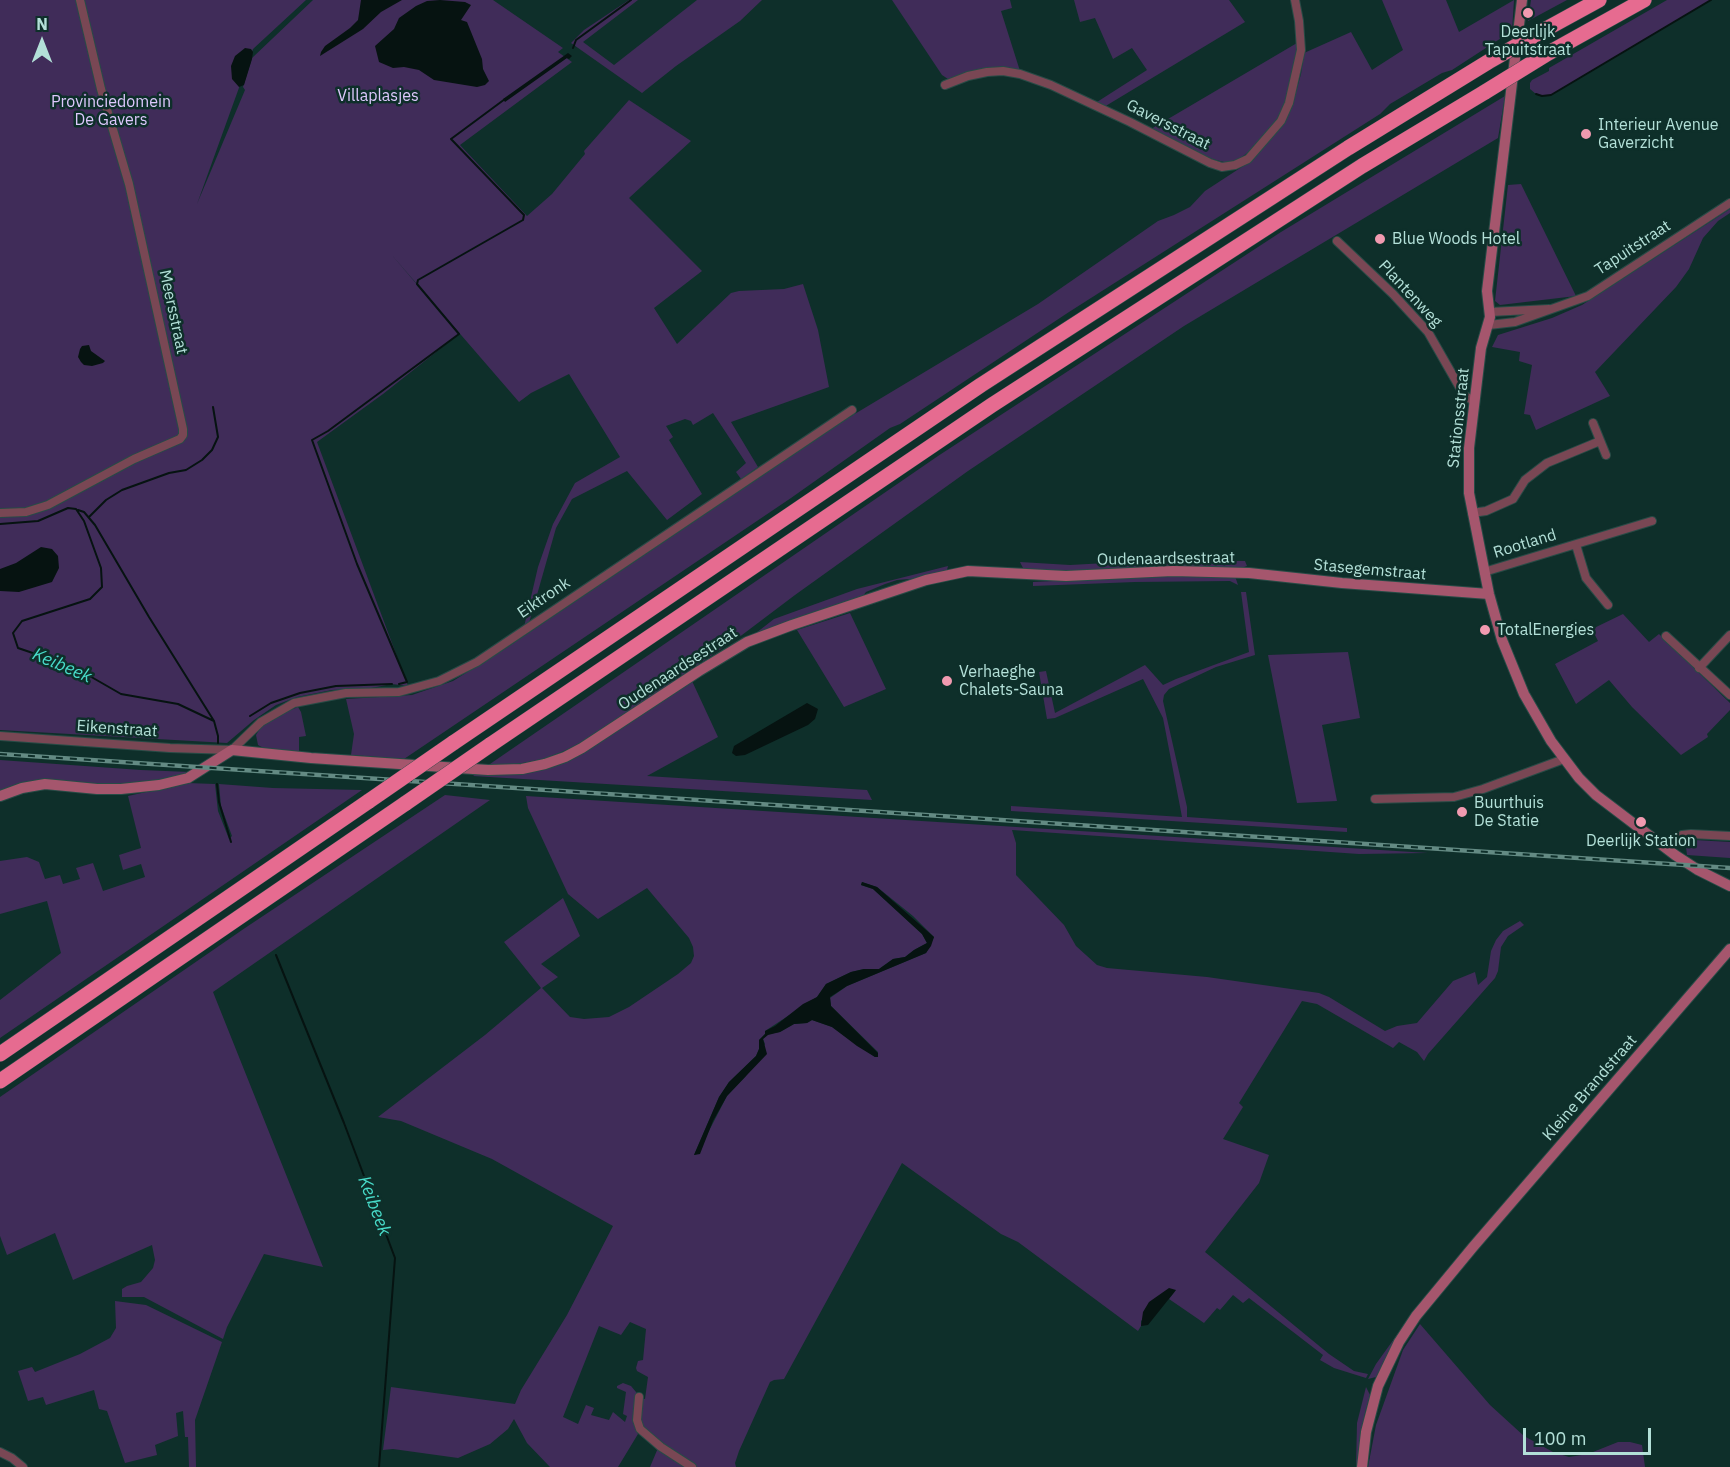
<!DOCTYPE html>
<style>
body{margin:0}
#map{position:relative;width:1730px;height:1467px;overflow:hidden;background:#0e2f2a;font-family:"IBM Plex Sans",sans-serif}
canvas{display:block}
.north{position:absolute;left:12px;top:12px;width:60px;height:60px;-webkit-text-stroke:4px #0e2f2a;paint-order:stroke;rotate:0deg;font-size:16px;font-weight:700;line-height:24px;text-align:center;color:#b3e0d8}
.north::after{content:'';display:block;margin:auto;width:21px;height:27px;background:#b3e0d8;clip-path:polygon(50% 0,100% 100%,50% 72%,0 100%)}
.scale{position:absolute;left:1523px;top:1428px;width:128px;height:27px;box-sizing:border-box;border:3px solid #b3e0d8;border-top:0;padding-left:8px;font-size:18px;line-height:21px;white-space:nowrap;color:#b3e0d8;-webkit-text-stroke:4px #0e2f2a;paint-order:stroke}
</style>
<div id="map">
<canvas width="1730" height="1467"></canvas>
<div class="north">N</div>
<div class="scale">100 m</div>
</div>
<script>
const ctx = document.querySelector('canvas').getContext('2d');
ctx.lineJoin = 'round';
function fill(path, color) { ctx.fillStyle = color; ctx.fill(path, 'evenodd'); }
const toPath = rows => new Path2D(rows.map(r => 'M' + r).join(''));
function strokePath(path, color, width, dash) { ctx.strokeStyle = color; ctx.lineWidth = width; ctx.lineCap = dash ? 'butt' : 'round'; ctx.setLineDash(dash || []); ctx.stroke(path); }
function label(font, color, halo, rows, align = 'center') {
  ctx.font = font + ' "IBM Plex Sans",sans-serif'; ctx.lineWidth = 5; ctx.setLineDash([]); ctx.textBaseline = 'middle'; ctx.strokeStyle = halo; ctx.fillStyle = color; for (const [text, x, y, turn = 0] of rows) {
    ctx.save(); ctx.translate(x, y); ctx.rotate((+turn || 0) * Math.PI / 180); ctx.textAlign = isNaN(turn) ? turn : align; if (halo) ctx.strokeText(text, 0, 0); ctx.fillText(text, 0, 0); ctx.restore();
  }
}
fill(toPath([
 [0,0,306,0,253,49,197,204,245,90,243,87,252,58,313,0,493,0,563,48,558,52,572,62,460,145,527,216,552,194,585,154,584,151,629,100,691,141,629,198,702,271,654,308,677,344,731,293,739,291,784,289,803,284,818,330,829,387,731,422,758,467,741,479,736,472,746,463,713,413,693,425,691,421,685,419,666,426,673,437,669,440,702,494,667,520,627,471,572,499,556,528,529,623,524,627,538,567,553,524,568,496,575,483,620,457,569,374,531,393,519,402,391,254,459,334,383,394,317,442,408,686,392,684,371,688,332,690,297,697,276,705,254,720,227,743,0,730],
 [629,0,638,0,583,42,614,65,697,0,762,0,740,21,676,66,642,93,571,43,584,30],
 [892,0,1010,0,1012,8,1001,11,1020,71,963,74,948,79,942,75],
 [1074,0,1229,0,1245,22,1104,107,1097,102,1147,70,1132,48,1113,59,1095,18,1080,22],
 [1382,0,1446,0,1459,32,1514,0,1512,31,1452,70,1442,73,1390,104,1380,114,1069,312,900,424,890,428,791,498,404,759,351,755,354,734,346,699,412,695,453,681,509,646,843,421,1038,304,1158,221,1174,215,1190,207,1205,191,1254,159,1254,155,1293,102,1301,74,1304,53,1351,32,1372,70,1403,50],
 [1531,0,1567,0,1528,21],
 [1667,0,1711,0,1551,95,1542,96,1536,94,1530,89,1530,83,1532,80,1549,71,1549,68],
 [1297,43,1295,70,1282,113,1258,144,1237,161,1228,163,1204,157,1151,129],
 [1505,96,1498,138,1184,326,968,471,795,595,742,635,578,745,545,759,517,764,490,764,938,456,1281,232],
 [1521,184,1576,296,1500,305,1495,301,1508,185],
 [1730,209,1730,213,1718,221,1703,238,1689,269,1676,287,1595,372,1610,396,1536,430,1530,415,1524,414,1532,365,1519,361,1520,352,1492,347,1498,335,1552,318,1582,305],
 [1161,560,1245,561,1247,566,1238,569,1033,571,1023,568,1020,562,1070,565],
 [948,566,947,570,921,578,897,580,885,584,866,592,862,597,756,633,774,619,857,589],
 [1175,575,1235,576,1238,585,1230,581,1135,582,1033,586,1033,582],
 [1241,592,1246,592,1255,655,1216,667,1169,689,1164,695,1163,701,1187,807,1187,817,1347,828,1347,832,1011,811,1011,806,1182,817,1163,718,1143,679,1055,718,1047,719,1039,672,1046,671,1055,713,1145,665,1163,685,1176,679,1249,652],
 [850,613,886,689,844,707,797,630],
 [1623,614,1649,642,1659,634,1730,703,1730,710,1707,734,1708,737,1681,755,1632,707,1609,680,1576,704,1555,664,1598,641,1592,629],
 [1348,652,1360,718,1322,725,1337,801,1297,803,1268,655],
 [692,681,718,737,647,776,867,790,872,800,473,776,477,773,583,753],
 [298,707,301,712,306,736,299,737,299,752,269,751,258,745,256,735,261,727,283,713],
 [0,760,141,770,190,772,163,780,109,785,67,781,33,781,0,792],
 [187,783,215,784,218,811,229,839,232,836,221,806,219,784,273,788,362,790,0,1038,0,1000,61,953,47,901,0,914,0,861,27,857,39,862,45,879,60,875,63,884,80,879,76,868,93,863,103,891,145,877,141,864,123,870,119,855,141,848,128,796],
 [445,795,490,800,213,992,323,1267,264,1254,227,1327,223,1339,144,1297,122,1297,122,1289,127,1286,141,1282,153,1268,155,1260,152,1245,73,1280,55,1233,7,1255,0,1236,0,1097,245,928],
 [526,796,1428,853,1359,854,1012,830,1016,843,1016,875,1064,925,1076,946,1097,965,1107,968,1207,977,1319,993,1329,997,1385,1031,1397,1026,1417,1023,1453,981,1475,972,1478,985,1487,977,1491,951,1496,940,1503,931,1520,921,1524,925,1508,936,1501,947,1498,971,1495,978,1428,1054,1424,1061,1417,1052,1399,1042,1393,1048,1317,1004,1302,1001,1239,1103,1243,1107,1223,1139,1269,1155,1259,1183,1205,1252,1329,1354,1354,1371,1368,1374,1366,1378,1334,1368,1320,1360,1323,1355,1249,1298,1243,1303,1233,1295,1220,1310,1217,1308,1204,1323,1169,1299,1176,1290,1141,1321,1141,1326,1138,1331,1018,1242,1001,1234,902,1163,784,1379,774,1380,770,1382,739,1451,735,1463,736,1467,697,1467,636,1428,638,1434,618,1467,550,1467,527,1443,514,1419,508,1429,490,1444,458,1458,393,1449,383,1450,391,1387,515,1404,521,1390,567,1315,613,1226,492,1159,401,1121,378,1117,485,1035,541,988,504,942,563,898,580,936,541,964,558,977,542,988,570,1017,584,1019,609,1017,629,1007,678,974,691,963,694,956,693,947,689,938,647,888,598,919,568,894,528,808],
 [862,882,877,887,913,916,934,937,926,953,847,986,830,998,831,1006,878,1052,875,1057,832,1027,812,1020,807,1023,794,1024,780,1032,768,1034,763,1039,765,1044,745,1077,727,1096,697,1154,694,1155,719,1097,729,1082,756,1056,759,1049,759,1040,765,1034,765,1031,817,997,826,984,851,972,864,969,879,969,893,959,905,957,914,950,927,943,922,934,873,889,861,885],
 [630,1322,646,1329,643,1360,638,1361,636,1368,637,1371,648,1377,645,1399,641,1398,631,1386,623,1383,617,1386,617,1388,626,1392,623,1414,627,1416,625,1422,613,1412,609,1420,591,1415,594,1408,586,1405,578,1424,563,1417,599,1326,621,1335],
 [1694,840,1730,842,1730,858,1687,855,1686,847],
 [115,1301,146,1305,222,1342,195,1420,196,1467,189,1467,188,1437,185,1437,183,1411,176,1413,178,1436,155,1445,157,1455,125,1463,107,1411,99,1409,94,1390,46,1405,43,1397,28,1401,18,1371,32,1367,35,1372,80,1354,110,1338,116,1328],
 [1409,1318,1376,1377,1368,1379,1376,1364],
 [1420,1324,1490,1405,1524,1436,1553,1452,1569,1457,1588,1454,1618,1442,1630,1442,1642,1445,1645,1467,1368,1467,1376,1425,1403,1350],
 [1366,1387,1370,1395,1365,1413,1356,1467,1357,1423],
 [658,1448,688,1467,650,1467]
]), '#402c59');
fill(toPath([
 [361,0,402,0,381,12,363,29,320,56,321,52,325,46,350,28,358,20],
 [440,0,465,2,471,5,461,20,467,22,482,59,483,69,489,81,485,85,477,87,434,80,419,70,404,67,393,68,379,62,375,46,394,29,399,18,416,6,427,1],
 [245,48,251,49,253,52,252,59,244,85,239,87,232,79,231,66,235,56],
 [568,53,572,56,569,59,567,58,505,102,503,99],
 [89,345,91,351,105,361,103,363,92,366,84,365,81,362,78,357,80,349,82,346],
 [41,547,52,549,58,556,59,568,52,582,19,592,0,591,0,569,16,563],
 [807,703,818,709,815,719,808,725,745,755,736,756,732,753,734,746],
 [862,882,877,887,934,937,931,946,926,953,847,986,830,997,831,1006,878,1053,878,1057,875,1057,857,1046,832,1027,812,1020,807,1023,794,1024,780,1032,768,1035,763,1039,767,1054,727,1096,713,1121,700,1154,694,1155,719,1097,729,1082,756,1056,759,1049,759,1040,765,1034,765,1031,775,1026,803,1004,817,997,826,984,851,972,864,969,879,969,893,959,905,957,914,950,927,943,922,934,873,889,861,885],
 [1169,1288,1176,1290,1148,1325,1141,1326,1143,1312,1149,1302]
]), '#061311');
strokePath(toPath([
 [573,48,576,40,631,0],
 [1536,94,1542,96,1551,95,1711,0],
 [78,510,84,512,95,525,149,617,214,721],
 [89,517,106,500,122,490,169,473,186,470,202,460,212,450,218,437,213,407],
 [0,524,38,521,68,508,76,509,84,521,101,568,102,587,90,599,22,621,13,633,18,648,74,667,121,694,178,704,214,721,218,736,218,743],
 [399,684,407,682,357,564,312,440,328,431,459,334,417,284,418,280,523,220,524,215,451,139,505,99],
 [250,716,271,703,300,693,336,686,392,684],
 [217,784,219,802,231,842],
 [276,955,344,1123,395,1258,379,1467]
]), '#061311', 2);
const street = toPath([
 [945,85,968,76,987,72,1003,71,1020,74,1051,85,1130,122,1210,163,1222,167,1235,165,1248,159,1268,136,1281,121,1289,103,1301,50,1299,21,1295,0],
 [1337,241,1393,294,1428,332,1464,395,1475,402],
 [1490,312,1549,309],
 [1489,325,1515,322,1588,296,1730,203],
 [1593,423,1606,455],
 [0,513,26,512,48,505,134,459,180,439,183,435,183,429,129,184,101,89,80,0],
 [1472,513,1486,511,1513,499,1525,480,1547,463,1600,441],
 [1576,545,1586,578,1608,605],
 [1484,572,1652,521],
 [1666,636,1730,695],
 [1699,668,1730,635],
 [0,736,170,748,232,750,261,722,294,703,346,693,399,692,439,681,477,662,852,410],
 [1375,799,1454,797,1483,789,1564,759],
 [1666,848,1682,835,1691,834,1730,836],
 [639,1397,637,1420,640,1429,661,1447,692,1467],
 [0,1452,12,1458,23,1467]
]);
const secondary = toPath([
 [1522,0,1487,291,1490,317,1481,348,1469,448,1469,493,1489,594,1502,640,1524,694,1551,741,1579,778,1596,795,1675,855,1698,870,1730,886],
 [0,796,22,788,45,784,97,789,121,789,159,785,188,778,232,750,311,758,488,770,522,769,545,764,565,757,582,748,699,671,747,642,792,625,926,580,968,571,1066,576,1173,571,1249,573,1342,583,1489,594],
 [1362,1467,1366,1432,1378,1386,1399,1342,1416,1316,1473,1247,1730,949]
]);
const highway = toPath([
 [1546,29,1599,0],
 [1545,55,1644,0],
 [453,743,981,385,1348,148,1488,62],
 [490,745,992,405,1362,166,1485,92],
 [0,1054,369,801],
 [0,1081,406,803]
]);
strokePath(street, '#284b46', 10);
strokePath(secondary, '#284b46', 12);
strokePath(highway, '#284b46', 16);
strokePath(street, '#794754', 8);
strokePath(secondary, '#a5566d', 10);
strokePath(highway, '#e66b90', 15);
const rail = toPath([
 [0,754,1730,868]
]);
strokePath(rail, '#638a83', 4.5);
strokePath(rail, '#0e2f2a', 2, [7]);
const highwayBridge = toPath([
 [1488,62,1546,29],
 [1485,92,1545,55],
 [369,801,453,743],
 [406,803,490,745]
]);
strokePath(highwayBridge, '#284b46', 16, []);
strokePath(highwayBridge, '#e66b90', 15);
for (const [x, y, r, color] of [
 [1528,13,6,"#f19ab0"],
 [1586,134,6,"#f19ab0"],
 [1380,239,6,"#f19ab0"],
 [1485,630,6,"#f19ab0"],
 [947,681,6,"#f19ab0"],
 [1462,812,6,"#f19ab0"],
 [1641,822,6,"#f19ab0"]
]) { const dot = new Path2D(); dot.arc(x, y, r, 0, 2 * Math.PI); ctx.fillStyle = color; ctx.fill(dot); strokePath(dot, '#0e2f2a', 2); }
label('16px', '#b3e0d8', '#0e2f2a', [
 ["Deerlijk",1528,32,"center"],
 ["Tapuitstraat",1528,50,"center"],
 ["Interieur Avenue",1598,125],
 ["Gaverzicht",1598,143],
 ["Blue Woods Hotel",1392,239],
 ["TotalEnergies",1497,630],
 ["Verhaeghe",959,672],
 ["Chalets-Sauna",959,690],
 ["Buurthuis",1474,803],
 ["De Statie",1474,821],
 ["Deerlijk Station",1641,841,"center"]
], 'left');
label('16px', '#dec8fd', '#0e2f2a', [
 ["Villaplasjes",378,96],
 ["Provinciedomein",111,102],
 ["De Gavers",111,120]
]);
label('16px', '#b3e0d8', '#0e2f2a', [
 ["Gaversstraat",1168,125,27],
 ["Tapuitstraat",1633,248,-33],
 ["Plantenweg",1410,294,47],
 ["Meersstraat",173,312,78],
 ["Stationsstraat",1459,418,-84],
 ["Rootland",1525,544,-17],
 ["Oudenaardsestraat",1166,559,-1],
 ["Stasegemstraat",1370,570,5],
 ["Eiktronk",544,598,-34],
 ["Oudenaardsestraat",678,669,-33],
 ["Eikenstraat",117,729,4],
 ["Kleine Brandstraat",1590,1088,-49]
]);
label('italic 18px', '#48dbc9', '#0e2f2a', [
 ["Keibeek",62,666,23],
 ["Keibeek",374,1206,69]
]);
</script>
